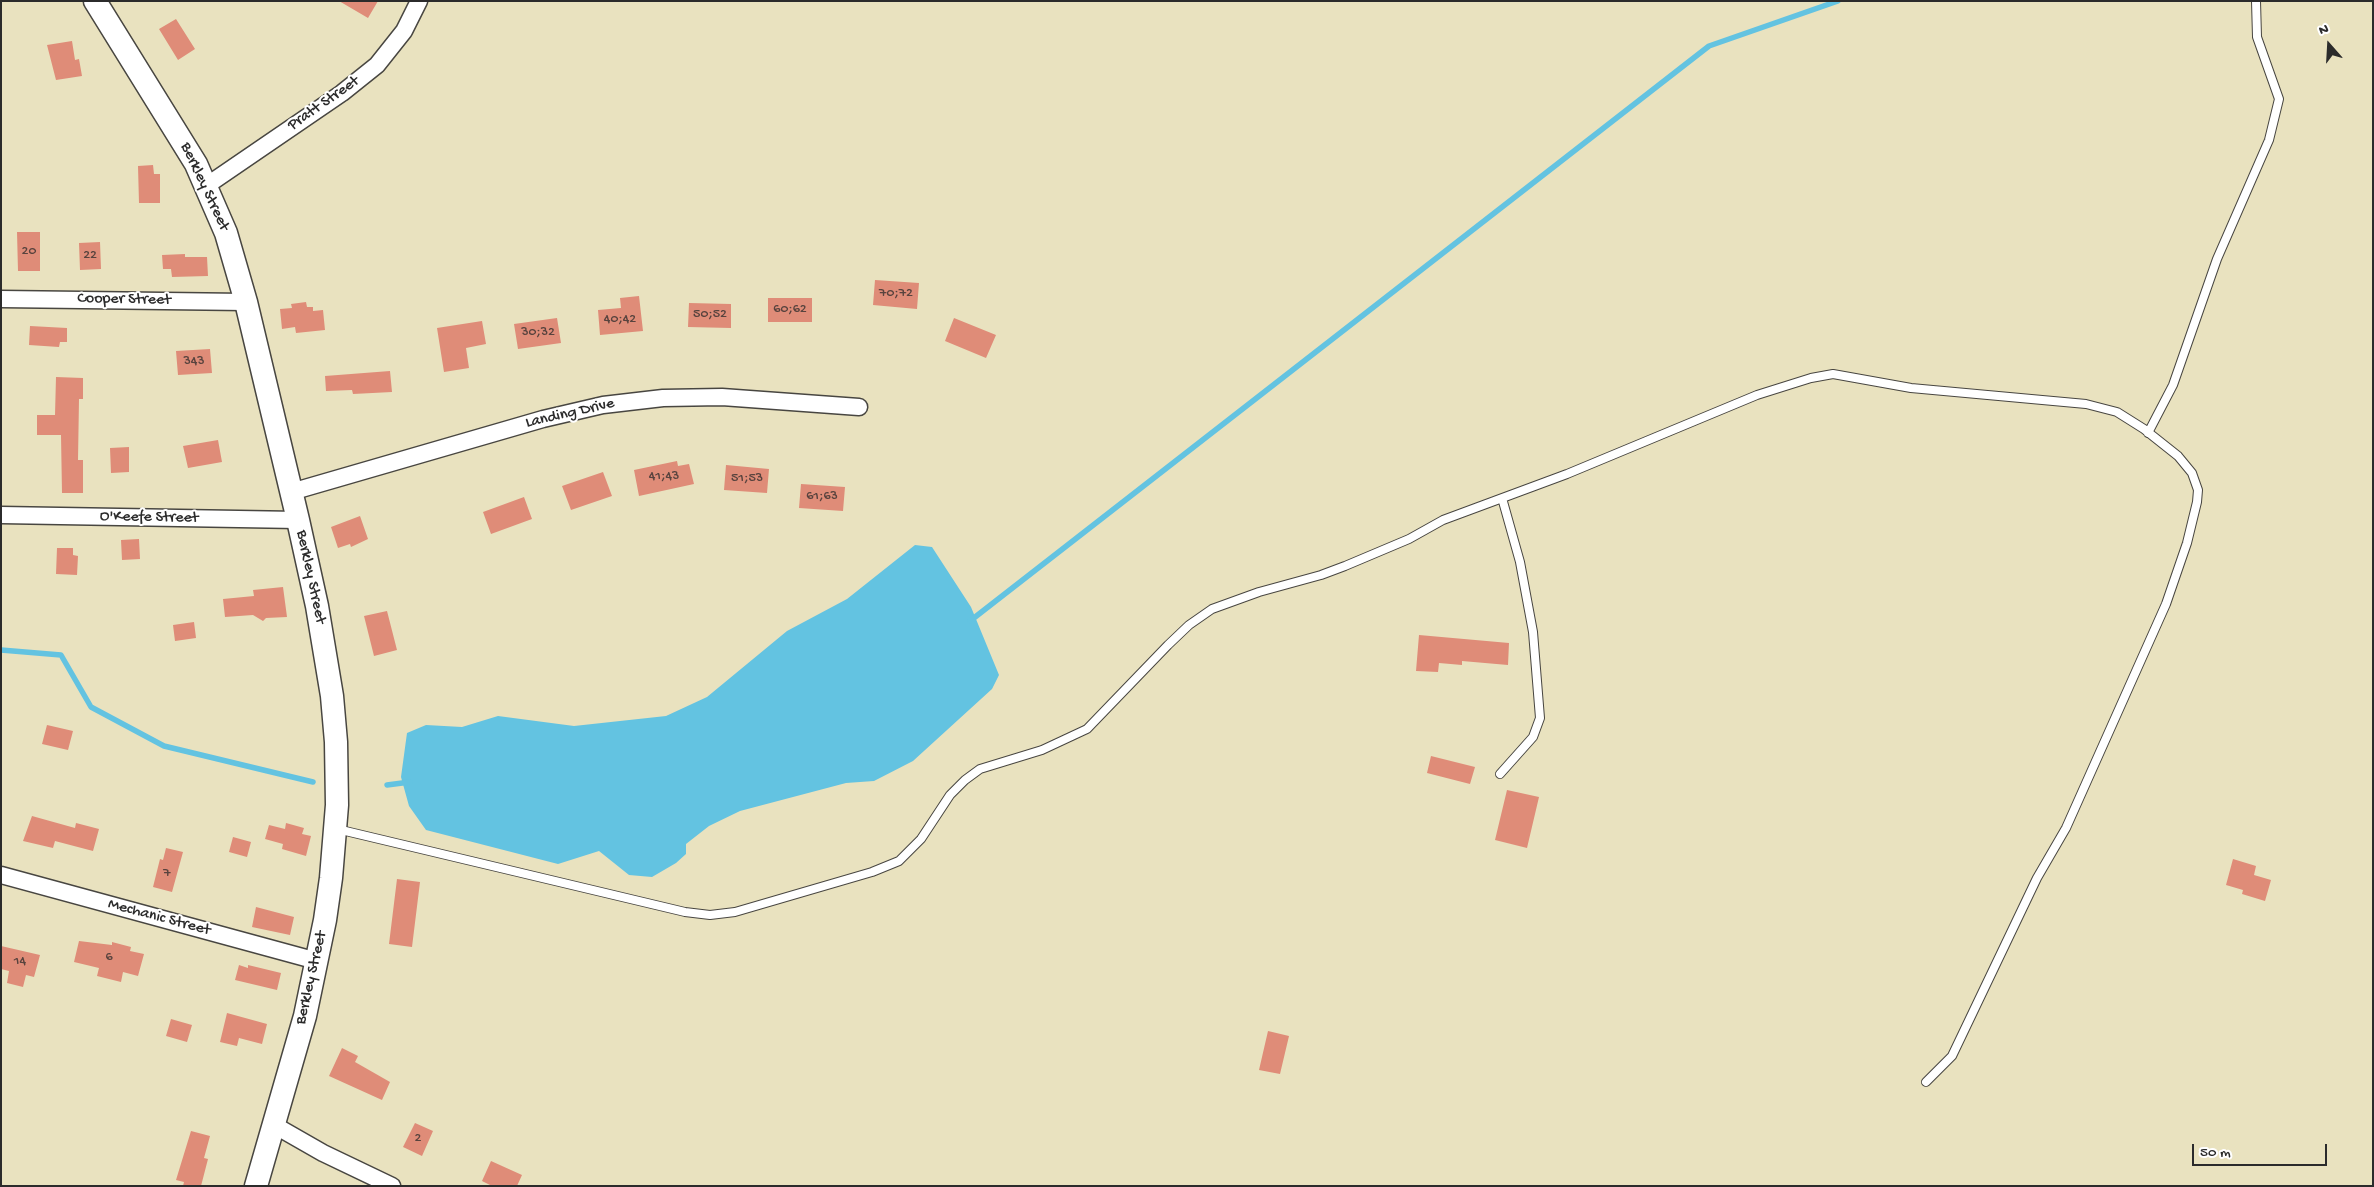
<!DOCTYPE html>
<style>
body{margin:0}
#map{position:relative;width:2374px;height:1187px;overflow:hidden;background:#e9e2bf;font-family:"Gochi Hand",sans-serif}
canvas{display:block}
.frame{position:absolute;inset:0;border:2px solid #2b2b2b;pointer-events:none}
.north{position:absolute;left:2304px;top:20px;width:50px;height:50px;-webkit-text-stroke:4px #fff;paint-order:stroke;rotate:341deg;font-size:14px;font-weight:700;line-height:20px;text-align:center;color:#2b2b2b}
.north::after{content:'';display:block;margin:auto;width:18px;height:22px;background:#2b2b2b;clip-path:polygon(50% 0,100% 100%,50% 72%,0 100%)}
.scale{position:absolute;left:2192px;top:1144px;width:135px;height:22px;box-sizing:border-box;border:2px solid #2b2b2b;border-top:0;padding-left:6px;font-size:15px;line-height:18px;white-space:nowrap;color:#2b2b2b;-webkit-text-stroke:4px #fff;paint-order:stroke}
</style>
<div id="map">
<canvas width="2374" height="1187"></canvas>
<div class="frame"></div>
<div class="north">N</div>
<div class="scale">50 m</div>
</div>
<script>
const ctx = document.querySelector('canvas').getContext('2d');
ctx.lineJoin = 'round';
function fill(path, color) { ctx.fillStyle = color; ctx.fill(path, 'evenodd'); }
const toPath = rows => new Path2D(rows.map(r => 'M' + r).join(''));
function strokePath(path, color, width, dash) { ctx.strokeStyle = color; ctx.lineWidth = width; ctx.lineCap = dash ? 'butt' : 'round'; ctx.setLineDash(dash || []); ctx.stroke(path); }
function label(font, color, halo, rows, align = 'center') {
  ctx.font = font + ' "Gochi Hand",sans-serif'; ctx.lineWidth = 4; ctx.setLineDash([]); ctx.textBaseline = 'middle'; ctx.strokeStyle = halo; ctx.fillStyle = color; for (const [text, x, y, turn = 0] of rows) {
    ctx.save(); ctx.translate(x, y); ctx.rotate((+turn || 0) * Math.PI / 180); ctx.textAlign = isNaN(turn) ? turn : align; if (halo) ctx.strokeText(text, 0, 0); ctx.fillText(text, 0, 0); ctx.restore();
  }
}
fill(toPath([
 [915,545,932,547,971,607,999,675,992,689,913,761,874,781,846,783,740,811,709,826,686,844,686,854,676,863,652,877,629,875,599,851,558,864,426,830,409,806,401,777,407,733,426,725,462,727,498,716,574,726,666,716,707,697,787,631,847,599]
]), '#63c3e1');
strokePath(toPath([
 [970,621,1709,46,1838,1],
 [1,650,61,655,91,707,164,746,313,782],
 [387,785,410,782]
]), '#63c3e1', 5.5);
fill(toPath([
 [339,1,378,1,368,18],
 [176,19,195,49,178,60,159,29],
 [72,41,75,60,79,59,82,76,56,80,47,45],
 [153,165,154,174,160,174,160,203,139,203,138,166],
 [17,232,40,232,40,271,18,271],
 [100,242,101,269,80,270,79,243],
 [185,254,185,257,207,257,208,276,172,277,171,269,163,269,162,255],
 [875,280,919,283,917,309,873,305],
 [639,296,643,331,600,335,598,310,621,308,620,298],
 [768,298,812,298,812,322,768,322],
 [306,302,307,307,313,307,313,311,323,310,325,330,296,333,295,327,282,329,280,309,292,308,291,304],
 [689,303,731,304,731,328,688,327],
 [557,318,561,343,518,349,514,324],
 [954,318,996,335,986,358,945,341],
 [482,321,486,344,466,348,469,368,444,372,437,328],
 [30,326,67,328,67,342,60,342,59,347,29,345],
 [210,349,212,373,178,375,176,351],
 [390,371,392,392,353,394,352,390,326,391,325,376],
 [56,377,83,378,83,399,79,399,78,460,83,460,83,493,62,493,61,435,37,435,37,415,55,415],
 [218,440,222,462,188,468,183,446],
 [129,447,129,472,111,473,110,448],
 [677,461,678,466,689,464,694,484,639,496,634,470],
 [726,465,769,469,767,493,724,490],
 [603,472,612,496,571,510,562,486],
 [801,484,845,487,843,511,799,508],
 [524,497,532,519,491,534,483,512],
 [360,516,368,539,351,547,350,544,338,548,331,527],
 [139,539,140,559,122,560,121,540],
 [57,548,73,548,73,555,78,556,77,575,56,574],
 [283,587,287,617,266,618,263,621,253,615,225,617,223,599,254,596,253,590],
 [387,611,397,650,374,656,364,616],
 [194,622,196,638,175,641,173,625],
 [1419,635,1509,643,1508,665,1462,661,1462,665,1439,663,1438,672,1416,671],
 [47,725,73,731,68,750,42,744],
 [1431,756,1475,767,1470,784,1427,773],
 [1507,790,1539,797,1527,848,1495,840],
 [32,816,75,828,76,823,99,829,93,851,55,841,53,848,23,841],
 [286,823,304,828,302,834,311,836,306,856,282,849,283,844,265,839,269,825,285,829],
 [233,837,251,842,247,857,229,852],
 [166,848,183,852,172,892,153,887,160,859,163,860],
 [2233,859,2256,866,2254,875,2271,880,2265,901,2242,894,2243,890,2226,885],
 [397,879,420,882,412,947,389,944],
 [256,907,294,917,290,935,252,927],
 [79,941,112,945,112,942,131,947,130,951,144,954,138,976,123,972,121,982,97,976,99,968,74,962],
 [1,946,40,955,34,977,26,975,23,987,7,983,9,971,1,969],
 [239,965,248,968,248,965,281,973,277,990,235,980],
 [227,1013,267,1024,262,1044,239,1038,237,1046,220,1042],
 [171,1019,192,1025,187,1042,166,1036],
 [1268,1031,1289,1036,1280,1074,1259,1070],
 [342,1048,358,1056,355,1062,390,1082,382,1100,329,1076],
 [415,1123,433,1131,422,1156,403,1147],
 [191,1131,210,1136,204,1158,208,1159,201,1186,183,1186,184,1182,176,1180],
 [491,1161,522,1175,517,1186,492,1186,482,1181]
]), '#df8c78');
const lane = toPath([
 [2148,433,2173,385,2217,259,2269,140,2279,99,2257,37,2256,1],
 [1500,774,1533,737,1540,718,1533,632,1520,562,1502,498],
 [337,829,685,912,710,915,735,912,872,872,899,861,921,839,950,795,965,780,980,769,1042,750,1087,729,1168,645,1189,625,1212,609,1259,592,1321,575,1345,566,1409,539,1443,520,1567,474,1757,395,1811,378,1833,374,1911,388,2086,404,2117,412,2144,429,2178,456,2192,473,2198,490,2197,502,2187,543,2166,604,2066,828,2037,878,1952,1056,1926,1082]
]);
const street = toPath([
 [206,186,342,93,377,65,404,31,419,1],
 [1,299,246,302],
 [291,492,543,419,603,405,663,398,722,397,859,407],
 [1,515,298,520],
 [1,875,317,961],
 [274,1125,323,1153,392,1186]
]);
const secondary = toPath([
 [95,1,196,164,226,233,246,302,298,520,317,606,332,696,336,742,337,805,331,878,325,920,305,1016,256,1186]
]);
strokePath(lane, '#484641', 10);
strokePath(street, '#484641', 19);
strokePath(secondary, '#484641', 25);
strokePath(lane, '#fff', 8);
strokePath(street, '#fff', 16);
strokePath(secondary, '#fff', 22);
label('14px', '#58433e', null, [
 ["20",29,252],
 ["22",90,256],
 ["70;72",896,294],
 ["60;62",790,310],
 ["50;52",710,315],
 ["40;42",620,320],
 ["30;32",538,333],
 ["343",194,362],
 ["41;43",664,477],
 ["51;53",747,479],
 ["61;63",822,497],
 ["7",167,874],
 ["6",109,958],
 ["14",20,962],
 ["2",418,1139]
]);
label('16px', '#2b2b2b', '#fff', [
 ["Pratt Street",324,104,-35],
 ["Berkley Street",204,187,65],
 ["Cooper Street",124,300,1],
 ["Landing Drive",570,414,-13],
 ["O'Keefe Street",149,518,1],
 ["Berkley Street",310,577,78],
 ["Mechanic Street",159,918,15],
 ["Berkley Street",312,978,-77]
]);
</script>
